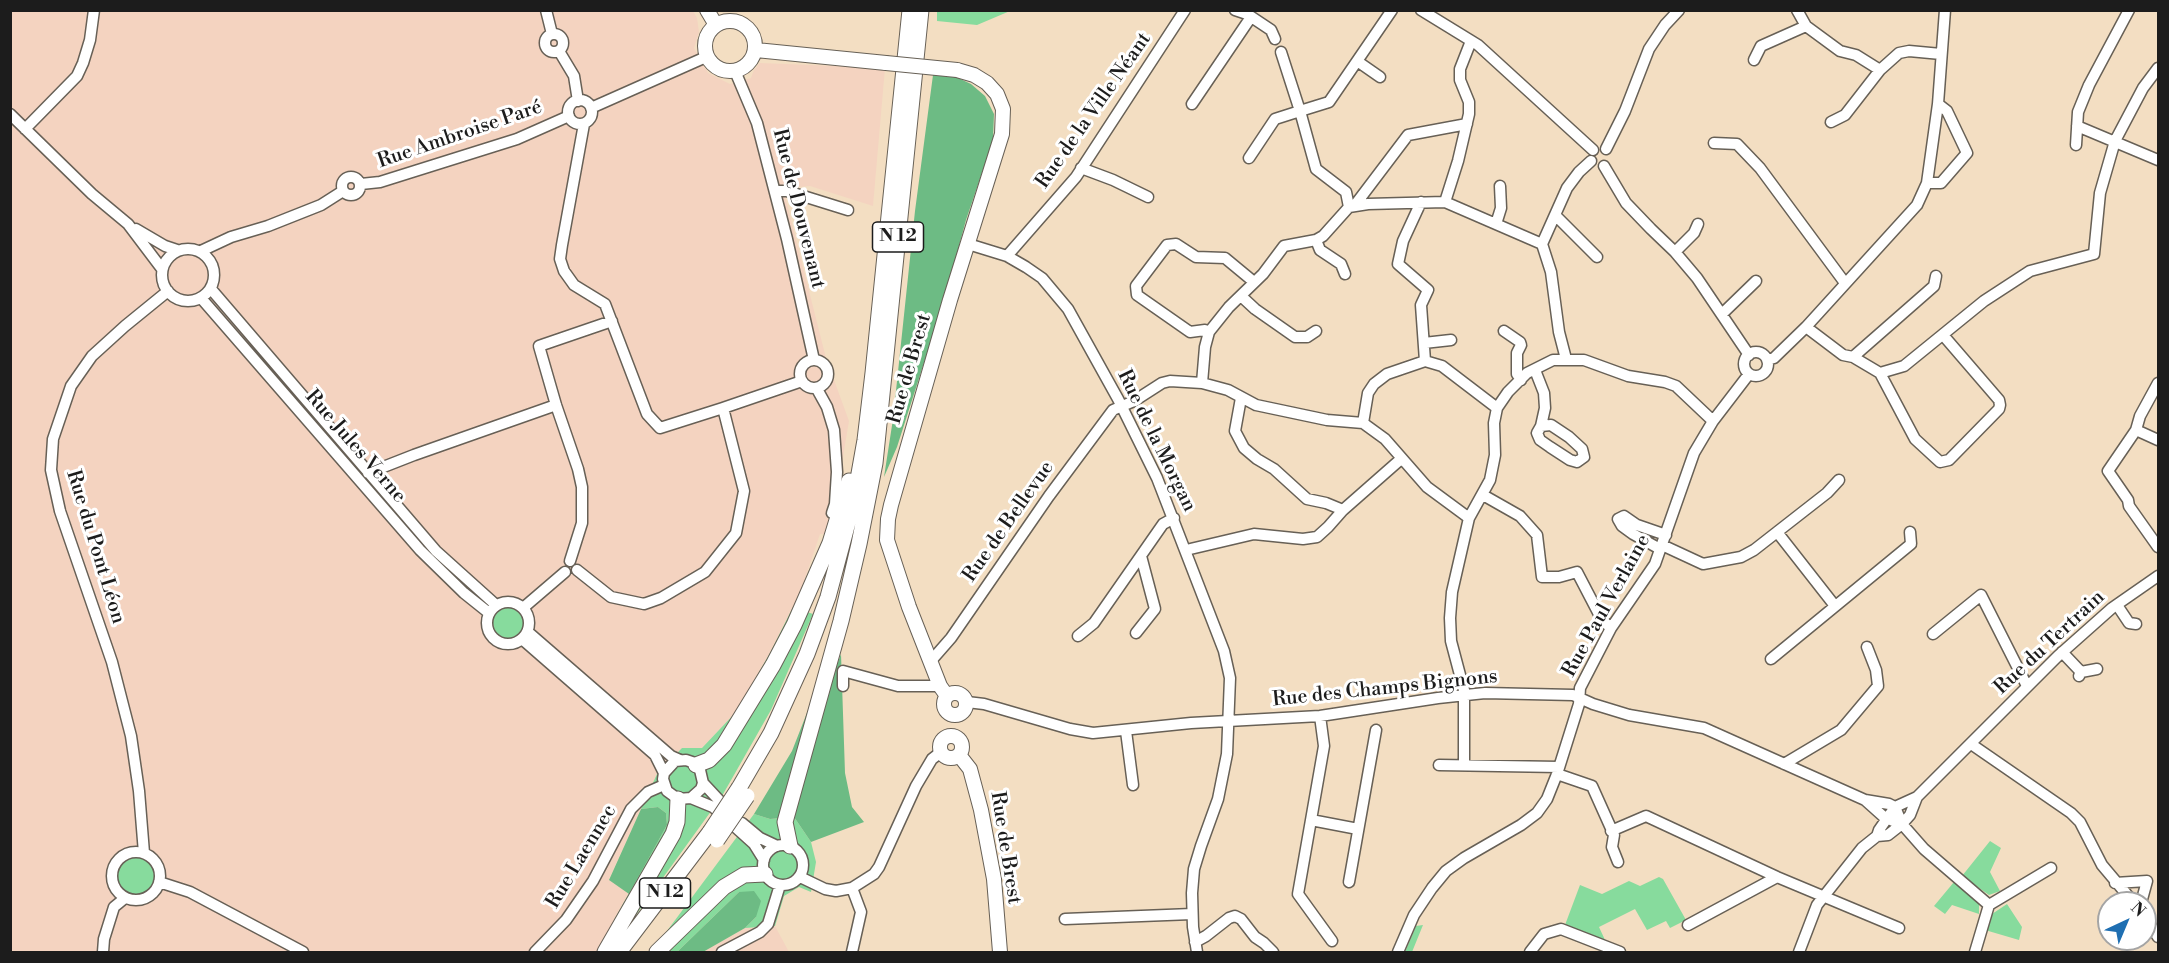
<!DOCTYPE html>
<meta charset="utf-8">
<style>
body{margin:0}
#map{position:relative;width:2169px;height:963px;overflow:hidden;background:#f3dec2;font-family:"Libre Bodoni",serif}
canvas{display:block}
.frame{position:absolute;inset:0;border:12px solid #1c1c1c;pointer-events:none}
.north{position:absolute;left:2097px;top:891px;width:60px;height:60px;box-sizing:border-box;background:#fff;border:2px solid #a4a4a4;border-radius:50%;rotate:44deg;font-size:16px;font-weight:700;line-height:24px;text-align:center;color:#1c1c1c}
.north::after{content:'';display:block;margin:auto;width:21px;height:27px;background:#1f6fb2;clip-path:polygon(50% 0,100% 100%,50% 72%,0 100%)}
</style>
<div id="map">
<canvas width="2169" height="963"></canvas>
<div class="frame"></div>
<div class="north">N</div>
</div>
<script>
const ctx = document.querySelector('canvas').getContext('2d');
ctx.lineJoin = 'round';
function fill(path, color) { ctx.fillStyle = color; ctx.fill(path, 'evenodd'); }
const toPath = rows => new Path2D(rows.map(r => 'M' + r).join(''));
function strokePath(path, color, width, dash) { ctx.strokeStyle = color; ctx.lineWidth = width; ctx.lineCap = dash ? 'butt' : 'round'; ctx.setLineDash(dash || []); ctx.stroke(path); }
function label(font, color, halo, rows, align = 'center') {
  ctx.font = font + ' "Libre Bodoni",serif'; ctx.lineWidth = 6; ctx.setLineDash([]); ctx.textBaseline = 'middle'; ctx.strokeStyle = halo; ctx.fillStyle = color; for (const [text, x, y, turn = 0] of rows) {
    ctx.save(); ctx.translate(x, y); ctx.rotate((+turn || 0) * Math.PI / 180); ctx.textAlign = isNaN(turn) ? turn : align; if (halo) ctx.strokeText(text, 0, 0); ctx.fillText(text, 0, 0); ctx.restore();
  }
}
fill(toPath([
 [10,11,693,11,697,18,699,32,694,48,708,73,730,84,751,78,754,70,760,63,885,68,873,206,810,186,783,188,826,358,849,421,830,534,820,534,800,593,770,653,736,712,702,748,657,774,609,879,629,894,596,952,11,952],
 [775,926,789,952,703,952,745,928]
]), '#f4d3c0');
fill(toPath([
 [937,11,937,10,1010,11,977,25,937,21],
 [793,607,813,614,771,710,722,796,631,922,614,920,667,825,666,813,658,807,641,809,657,774,682,748,702,748,736,712,770,653],
 '493 623a16 16 0 1 1 32 0a16 16 0 1 1-32 0Z',
 [754,814,770,819,794,817,811,842,816,862,811,892,799,887,784,896,775,926,745,928,756,917,739,892,677,952,663,952,658,943],
 [1990,841,2001,848,1990,872,2000,891,1989,895,1962,876],
 '117 876a19 19 0 1 1 38 0a19 19 0 1 1-38 0Z',
 [1659,877,1663,879,1686,920,1670,928,1666,921,1647,930,1635,909,1599,927,1605,940,1565,925,1580,885,1602,894,1629,881,1640,886],
 [1954,882,1979,903,1979,914,1952,905,1945,914,1934,906],
 [2007,904,2022,927,2019,940,1985,930,1988,919,1992,914],
 [1423,925,1412,952,1405,952,1416,926]
]), '#87db9d');
fill(toPath([
 [933,75,954,76,971,84,985,96,994,114,993,140,966,220,946,294,897,447,884,477,893,419,915,211],
 [841,654,845,773,852,807,864,822,811,842,794,817,770,819,754,814,792,751,812,700,823,703],
 [658,807,666,813,667,825,629,894,609,880,641,809],
 [754,891,761,901,756,917,745,928,703,952,677,952,739,892]
]), '#6dbb84');
const minor = toPath([
 [546,10,552,34],
 [1235,10,1247,14,1271,30,1275,39],
 [1421,10,1478,45,1593,150],
 [1797,10,1806,26],
 '545 43a9 9 0 1 1 18 0a9 9 0 1 1-18 0Z',
 [559,51,574,76,578,101],
 [1754,60,1761,46,1806,26,1840,51,1856,55,1880,70],
 [1357,61,1380,77],
 [735,71,757,123,787,239,814,360],
 '568 112a12 12 0 1 1 24 0a12 12 0 1 1-24 0Z',
 [1192,104,1251,17],
 [591,108,706,57],
 [10,114,92,194,128,224,162,269],
 [1831,122,1845,115,1880,70,1899,53,1909,51,1941,54],
 [584,124,562,245,560,259,564,271,574,285,605,304,647,414,660,428,723,408],
 [2077,126,2158,160],
 [25,129,77,76,83,63,90,40,94,10],
 [1714,143,1737,144,1760,168,1845,283],
 [2076,145,2078,112,2089,85,2129,10],
 [1606,149,1625,111,1649,49,1665,25,1679,10],
 [1249,158,1275,119,1300,111,1281,52],
 [1604,166,1626,203,1651,229,1675,252,1697,278,1749,355],
 [1081,168,1113,180,1148,197],
 '342 186a9 9 0 1 1 18 0a9 9 0 1 1-18 0Z',
 [1927,183,1941,183,1967,153,1947,111,1938,104],
 [361,184,380,182,517,139,569,116],
 [775,191,787,191,848,210],
 [1421,202,1403,241,1398,264,1428,290,1421,305,1425,361],
 [1445,202,1458,161,1469,114,1469,102,1460,80,1460,69,1471,41],
 [1355,205,1408,135,1467,124],
 [1349,207,1346,192,1316,169,1300,111,1329,102,1392,10],
 [1556,216,1597,257],
 [1496,224,1501,208,1500,186],
 [136,229,165,246,177,250],
 [1316,240,1320,250,1341,264,1345,274],
 [968,244,1007,256,1026,267,1042,278,1068,309,1118,399,1157,478,1224,651,1230,678,1227,754,1218,799,1201,846,1194,869,1192,893,1193,927,1197,952],
 '162 275a26 26 0 1 1 52 0a26 26 0 1 1-52 0Z',
 [201,251,231,237,268,226,321,205,343,191],
 [1675,252,1694,233,1698,224],
 [1007,256,1076,177,1185,10],
 [211,289,436,551,496,605],
 [1241,296,1255,309,1295,337,1307,337,1316,331],
 [201,298,420,550,464,593,489,613],
 [1723,313,1756,281],
 [1806,327,1843,355,1853,357,1934,286,1936,276],
 [1504,331,1520,342,1521,345,1517,353,1517,374,1521,380],
 [1209,332,1205,330,1190,332,1137,295,1136,286,1167,245,1176,244,1196,257,1225,258,1254,282],
 [1424,343,1451,340],
 '1744 364a12 12 0 1 1 24 0a12 12 0 1 1-24 0Z',
 [1853,357,1880,373,1904,366,1984,301,2030,271,2094,254,2100,193,2115,141,2143,88,2158,68],
 [1566,359,1559,332,1551,272,1542,244,1567,188,1579,172,1591,161],
 '800 374a14 14 0 1 1 28 0a14 14 0 1 1-28 0Z',
 [1767,360,1774,358,1806,327,1917,205,1927,183,1938,104,1945,10],
 [1535,370,1544,393,1545,408,1541,426,1551,425,1569,437,1582,449,1584,457,1577,462,1570,460,1550,447,1540,440,1537,433,1541,426],
 [1880,373,1915,439,1940,462,1949,460,1999,409,2000,405,1999,400,1943,335],
 [1202,383,1205,347,1209,332,1229,307,1263,274,1284,246,1316,240,1323,236,1349,207,1368,204,1445,202,1542,244],
 [2158,383,2140,416,2136,430,2108,471,2128,500,2129,506,2158,547],
 [817,389,827,407,834,430,837,472,835,504,832,513],
 [1241,398,1235,431,1244,448,1257,459,1274,469,1307,499,1326,503,1343,510],
 [1363,423,1368,393,1374,384,1387,374,1425,361,1442,366,1497,408],
 [2136,430,2158,440],
 [368,473,414,455,556,405],
 [1483,495,1520,516,1537,535,1542,577,1559,577,1577,572,1602,620,1611,628],
 [1469,518,1490,480,1495,455,1494,423,1497,408,1508,392,1527,373,1553,360,1584,360,1628,376,1665,382,1676,386,1713,421],
 [1777,532,1835,606],
 [1662,545,1703,564,1741,557,1754,550,1827,493,1839,480],
 [1660,549,1633,534,1622,526,1618,519,1624,516,1637,525,1666,535],
 [1186,550,1254,534,1303,539,1317,537,1328,527,1343,510,1401,459],
 [570,561,582,523,582,487,578,469,556,405,539,346,612,321],
 [577,570,611,597,644,604,661,598,705,572,736,533,744,491,723,408,802,381],
 '487 623a21 21 0 1 1 42 0a21 21 0 1 1-42 0Z',
 [2117,605,2129,623,2136,624],
 [523,608,565,572],
 [528,632,671,756,680,760],
 [1136,633,1155,609,1141,556],
 [1933,634,1981,595,2027,686],
 [1078,636,1094,623,1163,524,1174,518],
 [522,639,655,755,664,773],
 [2062,652,2081,672],
 [1771,659,1911,544,1910,532],
 [930,662,951,638,1049,496,1113,410,1134,401,1162,383,1170,381,1202,383,1228,390,1256,405,1327,420,1363,423,1385,439,1427,487,1469,518,1452,592,1450,618,1451,641,1464,690,1464,765],
 [2079,676,2081,672,2097,669],
 [843,686,843,671,898,686,940,686],
 [967,702,984,704,1070,729,1093,733,1191,723,1320,716,1438,698,1485,693,1573,695,1593,704,1629,715,1704,728,1865,800,1889,804,1895,807],
 [1320,716,1324,746,1298,894,1332,941],
 [1126,731,1133,785],
 [1971,744,2071,813,2080,822,2102,865,2134,903],
 [1784,764,1841,730,1878,686,1876,670,1867,647],
 [1439,765,1559,767],
 [1557,774,1592,786,1614,835,1612,847,1618,862],
 [703,783,731,813],
 [691,798,701,789,703,783,700,770,692,762,686,760,675,761,664,773,663,779,667,791,678,799,691,798,713,807,754,844,764,860],
 [1865,800,1884,817,1893,821],
 [1895,807,1902,824,1924,849,1989,905,2051,868],
 [1311,820,1358,829],
 [742,823,760,838,777,846],
 [1611,831,1646,816,1777,877,1899,928],
 [1877,836,1888,835,1902,824,1910,815,1917,797],
 '763 865a20 20 0 1 1 40 0a20 20 0 1 1-40 0Z',
 '112 876a24 24 0 1 1 48 0a24 24 0 1 1-48 0Z',
 [144,853,139,791,131,736,112,662,60,511,51,470,53,439,71,386,92,356,125,326,168,291],
 [800,877,825,889,836,891,852,888,874,874,879,867,916,786,932,759,941,752],
 [159,882,190,892,303,952],
 [1349,882,1376,730],
 [2115,883,2147,881,2141,903],
 [2145,916,2158,937],
 [1065,919,1192,914],
 [1688,925,1777,877],
 [1195,942,1206,936,1229,918,1235,916,1241,919,1255,937,1264,943,1273,952],
 [103,952,104,939,114,907,125,898],
 [535,952,566,920,593,881,631,809,648,792,664,785],
 [722,952,760,932,768,924,780,885],
 [852,952,861,912,852,888],
 [1398,952,1414,915,1432,888,1446,871,1464,858,1521,825,1537,813,1547,799,1557,774,1579,704,1580,688,1611,628,1655,564,1694,453,1713,421,1749,374],
 [1530,952,1544,934,1561,929,1620,952],
 [1799,952,1817,905,1862,848,1877,836,1879,830,1895,807,1917,797,2058,656,2112,608,2158,576],
 [1975,952,1989,905]
]);
const major = toPath([
 [707,10,716,25],
 '705 46a25 25 0 1 1 50 0a25 25 0 1 1-50 0Z',
 [756,50,886,63],
 '944 704a11 11 0 1 1 22 0a11 11 0 1 1-22 0Z',
 [947,696,940,686,909,607,887,540,888,519,891,505,950,300,1002,134,1003,109,997,94,987,83,974,75,957,70],
 '940 747a11 11 0 1 1 22 0a11 11 0 1 1-22 0Z',
 [959,755,970,769,981,810,994,879,1000,952]
]);
const highway = toPath([
 [696,765,709,760,724,745,773,665,794,625,830,543,849,481],
 [739,788,771,733,807,654,828,597,855,496,865,440,873,373,910,10],
 [790,846,785,822,841,621,859,544,875,463,921,10],
 [605,952,673,834,677,822,678,799],
 [619,952,710,832],
 [657,952,724,887,744,875,765,874]
]);
strokePath(minor, '#676056', 13);
strokePath(major, '#676056', 16);
strokePath(highway, '#676056', 17);
strokePath(minor, '#fff', 10);
strokePath(major, '#fff', 14);
strokePath(highway, '#fff', 15);
const majorBridge = toPath([
 [886,63,957,70]
]);
const highwayBridge = toPath([
 [710,832,739,788],
 [717,840,747,796]
]);
strokePath(majorBridge, '#676056', 16, []);
strokePath(highwayBridge, '#676056', 17, []);
strokePath(majorBridge, '#fff', 14);
strokePath(highwayBridge, '#fff', 15);
for (const [x, y, w] of [
 [898,237,51],
 [665,893,51]
]) { const box = new Path2D(); box.roundRect(x - w / 2, y - 15, w, 30, 4.5); ctx.fillStyle = '#fff'; ctx.fill(box); strokePath(box, '#1c1c1c', 1.5); }
label('bold 18px', '#1c1c1c', null, [
 ["N 12",898,237],
 ["N 12",665,893]
]);
label('20px', '#1c1c1c', '#fff', [
 ["Rue de la Ville Néant",1094,111,-55],
 ["Rue Ambroise Paré",460,135,-19],
 ["Rue de Douvenant",798,209,76],
 ["Rue de Brest",910,369,-74],
 ["Rue de la Morgan",1156,441,64],
 ["Rue Jules Verne",355,447,49],
 ["Rue de Bellevue",1009,522,-55],
 ["Rue du Pont Léon",95,547,73],
 ["Rue Paul Verlaine",1607,606,-61],
 ["Rue du Tertrain",2050,643,-43],
 ["Rue des Champs Bignons",1385,689,-6],
 ["Rue de Brest",1005,848,81],
 ["Rue Laennec",582,857,-59]
]);
</script>
